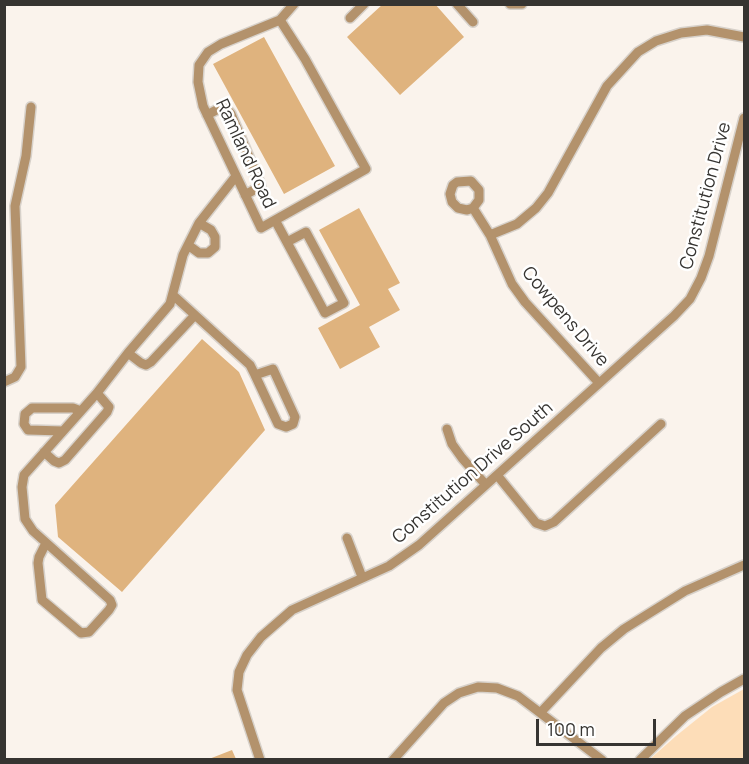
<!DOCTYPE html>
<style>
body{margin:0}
#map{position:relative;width:749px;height:764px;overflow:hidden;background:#faf3ec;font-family:Manrope,sans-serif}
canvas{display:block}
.frame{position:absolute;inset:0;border:6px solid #363431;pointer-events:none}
.scale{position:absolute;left:536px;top:719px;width:120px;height:27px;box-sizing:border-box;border:3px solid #363431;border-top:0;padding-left:8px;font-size:18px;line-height:21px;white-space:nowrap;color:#363431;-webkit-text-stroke:4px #fff;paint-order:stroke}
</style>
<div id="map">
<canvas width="749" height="764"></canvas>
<div class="frame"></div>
<div class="scale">100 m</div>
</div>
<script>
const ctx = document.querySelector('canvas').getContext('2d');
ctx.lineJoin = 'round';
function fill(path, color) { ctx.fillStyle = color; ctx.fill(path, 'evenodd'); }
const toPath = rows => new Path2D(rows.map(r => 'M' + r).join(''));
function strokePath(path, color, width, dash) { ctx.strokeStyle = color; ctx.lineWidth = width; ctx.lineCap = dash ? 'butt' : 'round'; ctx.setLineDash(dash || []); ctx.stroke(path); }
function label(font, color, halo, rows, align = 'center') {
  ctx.font = font + ' Manrope,sans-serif'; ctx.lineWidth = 5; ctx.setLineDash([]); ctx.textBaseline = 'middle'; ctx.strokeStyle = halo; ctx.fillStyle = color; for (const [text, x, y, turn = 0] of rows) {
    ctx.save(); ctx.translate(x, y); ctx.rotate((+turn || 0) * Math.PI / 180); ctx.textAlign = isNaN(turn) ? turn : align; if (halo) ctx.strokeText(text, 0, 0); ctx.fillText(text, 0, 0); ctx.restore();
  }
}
fill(toPath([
 [744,689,744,759,650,759,676,736,712,707]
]), '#fdddb8');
fill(toPath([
 [383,4,435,4,464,37,400,95,347,37],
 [264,37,335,166,284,194,213,64],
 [359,208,400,283,388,289,400,310,369,327,380,347,340,369,318,328,360,305,319,230],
 [202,339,239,372,265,430,122,592,58,537,55,505],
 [232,750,236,759,209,759]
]), '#dfb37e');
const minor = toPath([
 [457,4,473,22],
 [510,4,522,4],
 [350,18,364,4],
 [280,20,305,59,366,169,261,228,203,106,198,82,199,65,208,52,221,44,280,20,294,4],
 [207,115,222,107,225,107,231,114,260,183,261,186,245,195],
 [473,208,467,210,458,208,452,202,450,194,453,185,457,182,471,181,479,190,479,200,473,208,490,235,512,284,525,302,599,383],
 [275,220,325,313,344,303,306,232,287,242],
 [199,223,236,176],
 [490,235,517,224,536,208,548,193,607,86,638,52,656,41,681,33,707,30,744,37],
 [174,296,250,365,255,375,278,424,286,427,293,424,295,417,273,369,255,375],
 [128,353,141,363,146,365,151,362,195,315],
 [4,382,15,377,21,367,15,206,26,156,31,107],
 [447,429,452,444,462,458,486,485],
 [63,431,28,430,24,424,25,414,32,408,73,408,81,411],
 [44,452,54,461,59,463,65,460,107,412,109,407,97,393],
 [497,475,536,523,545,526,554,522,661,424],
 [347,538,362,577],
 [46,543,39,557,38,563,42,600,81,633,89,632,109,610,112,605,110,600,33,531,25,519,22,487,24,475,97,393,128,353,170,304,183,255,199,223,211,230,215,237,215,247,208,253,199,253,188,245],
 [541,712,601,648,624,629,685,591,744,565],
 [260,760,237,690,239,672,247,655,261,637,292,610,389,566,419,545,674,316,690,299,701,278,709,256,744,118],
 [393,760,444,703,459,693,478,687,497,688,518,696,602,760],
 [640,760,685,716,721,692,744,679]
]);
strokePath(minor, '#d7d1ca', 12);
strokePath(minor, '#b3926c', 9);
label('18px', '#363431', '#fff', [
 ["Ramland Road",245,154,65],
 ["Constitution Drive",706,196,-75],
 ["Cowpens Drive",565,317,50],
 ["Constitution Drive South",473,473,-41]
]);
</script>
